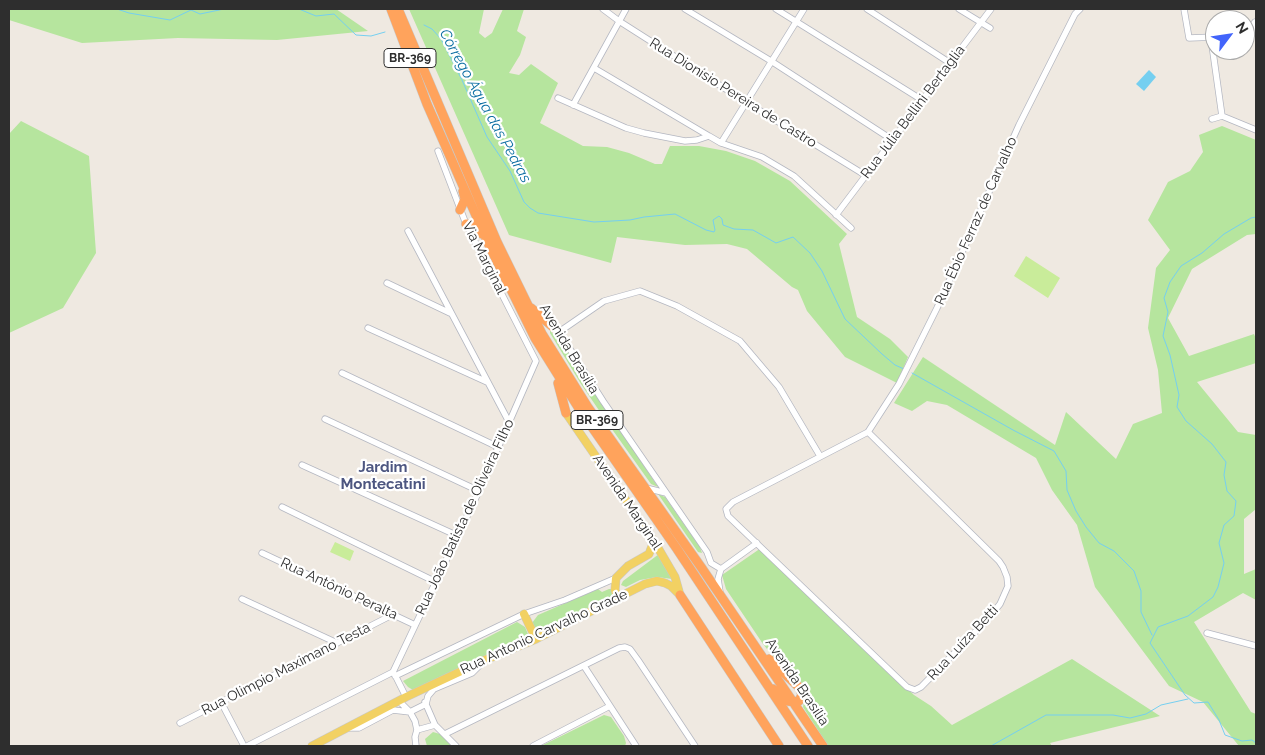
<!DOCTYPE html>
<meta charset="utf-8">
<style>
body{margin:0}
#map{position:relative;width:1265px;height:755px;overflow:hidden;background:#efe9e1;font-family:Raleway,sans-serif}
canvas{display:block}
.frame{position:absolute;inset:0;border:10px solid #2e2e2e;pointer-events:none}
.north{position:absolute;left:1205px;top:10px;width:50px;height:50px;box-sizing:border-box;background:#fff;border:1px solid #ababab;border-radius:50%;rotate:59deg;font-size:14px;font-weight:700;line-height:20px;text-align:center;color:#2e2e2e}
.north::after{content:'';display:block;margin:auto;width:18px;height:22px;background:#4264fb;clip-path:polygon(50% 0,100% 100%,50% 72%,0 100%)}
</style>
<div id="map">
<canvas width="1265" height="755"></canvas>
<div class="frame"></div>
<div class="north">N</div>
</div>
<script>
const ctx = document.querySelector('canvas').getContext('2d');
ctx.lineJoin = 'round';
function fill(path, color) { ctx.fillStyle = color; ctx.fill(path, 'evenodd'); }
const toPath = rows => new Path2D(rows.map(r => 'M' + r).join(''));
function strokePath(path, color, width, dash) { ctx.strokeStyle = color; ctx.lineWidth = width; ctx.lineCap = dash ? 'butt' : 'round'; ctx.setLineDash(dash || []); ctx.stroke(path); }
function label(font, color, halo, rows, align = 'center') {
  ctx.font = font + ' Raleway,sans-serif'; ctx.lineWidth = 4.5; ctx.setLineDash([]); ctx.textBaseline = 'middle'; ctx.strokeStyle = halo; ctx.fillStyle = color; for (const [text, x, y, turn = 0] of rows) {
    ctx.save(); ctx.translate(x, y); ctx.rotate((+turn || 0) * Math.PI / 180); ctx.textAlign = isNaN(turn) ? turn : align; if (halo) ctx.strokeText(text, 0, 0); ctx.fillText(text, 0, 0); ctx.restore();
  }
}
fill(toPath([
 [9,9,336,9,368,31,277,40,178,38,82,43,9,20],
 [409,9,484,9,479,33,485,38,492,33,503,9,524,9,517,31,526,37,520,55,509,73,519,75,531,64,558,83,540,123,583,146,607,147,629,153,655,164,662,164,670,146,699,146,726,151,755,161,790,181,847,234,839,244,857,317,890,339,908,357,897,383,845,357,807,311,798,290,792,287,747,249,727,244,685,245,617,237,611,263,509,235],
 [21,121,89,156,96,253,63,308,9,333,9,134],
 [1222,126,1256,140,1256,234,1247,235,1192,269,1168,318,1189,356,1254,334,1256,339,1256,363,1197,382,1238,432,1256,435,1256,509,1244,519,1244,574,1256,569,1256,600,1243,593,1194,622,1251,712,1256,714,1256,746,1239,746,1203,702,1169,686,1095,587,1077,525,1052,490,1036,458,947,405,927,401,912,411,894,403,923,357,1055,445,1066,412,1116,459,1133,424,1162,413,1158,370,1148,328,1156,268,1170,250,1148,220,1168,182,1190,171,1203,152,1199,135],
 [550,329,562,342,658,487,651,484,609,425,581,384,550,333],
 [658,494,665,497,700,547,702,553,698,552],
 [761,548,914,695,931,706,952,725,1072,659,1160,716,1050,743,1052,746,828,746,803,707,805,697,763,644,726,589,722,575],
 [659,554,672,579,657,577,640,580,626,587,621,585,623,581],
 [598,589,602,592,609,589,612,589,614,592,610,598,592,609,545,631,535,629,532,623,538,615],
 [517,622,525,627,530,639,485,660,440,677,413,690,408,687,403,681],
 [604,715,611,717,624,736,626,743,625,746,541,746],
 [433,732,440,734,452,746,427,746,425,739]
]), '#b6e59e');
fill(toPath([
 [1026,256,1060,278,1048,298,1014,276],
 [335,542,354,551,350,561,330,552]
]), '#c9ec9a');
fill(toPath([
 [1149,70,1156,77,1144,91,1136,84]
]), '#75cff0');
strokePath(toPath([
 [117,9,129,13,170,20,191,10,200,14,224,9],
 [299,9,316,16,334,14,356,35,371,36,385,32],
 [424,25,432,29,441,39,462,80,487,137,510,171,524,202,530,208,538,213,594,222,630,220,644,217,675,214,706,230,714,232,715,230,713,220,719,216,722,219,723,225,734,229,753,230,776,243,793,237,810,253,822,271,845,319,882,354,895,365,904,369],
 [1256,217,1251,218,1224,234,1202,253,1181,266,1170,282,1164,298,1168,312,1163,336,1170,355,1179,395,1177,407,1186,421,1212,444,1226,462,1224,475,1227,491,1236,501,1234,516,1224,525,1219,543,1224,563,1218,587,1213,597,1188,616,1158,627,1150,643,1185,695,1194,703,1208,702,1219,720,1225,735,1242,741,1252,740,1256,743],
 [912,373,1013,430,1054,451,1066,471,1067,490,1076,511,1086,527,1099,543,1114,551,1134,571,1141,591,1141,612,1152,635],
 [991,746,1046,715,1113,715,1130,718,1146,714,1161,705,1188,699]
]), '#75cff0', 1);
const minor = toPath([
 [603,9,619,21,746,102,865,175],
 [685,9,771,61,891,139],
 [776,9,922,100],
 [867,9,950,63],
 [959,9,990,28],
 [1184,9,1189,38,1215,37],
 [1255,22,1256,30],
 [1245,29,1256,22],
 [1211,38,1222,116],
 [594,68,709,136],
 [558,98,626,128,644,133,685,141,697,140,709,136,721,143,762,157,794,176,851,228],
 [573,105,626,9],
 [1212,119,1222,116,1256,130],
 [721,143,804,9],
 [836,215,991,9],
 [408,231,509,422],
 [387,283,450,313],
 [368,328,487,382],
 [342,373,498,447],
 [325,419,479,491],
 [868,432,999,561,1003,567,1007,577,1008,586,1000,604,986,621,921,687,915,690,907,687,728,516,726,509,733,502,868,432,899,384,937,308,1019,125,1075,14,1080,9],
 [302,465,458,536],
 [646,488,666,493],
 [282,507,436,582],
 [262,553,415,625],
 [721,569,711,563,707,552,603,401,559,332,604,301,640,291,677,306,740,341,779,387,820,456],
 [720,592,718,579,721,569,757,543],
 [242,599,337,643],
 [1207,633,1256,646],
 [584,666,636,746],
 [393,672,479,491,536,361,466,224,438,151],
 [395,675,406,697],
 [395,676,524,614,565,600,616,578],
 [399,701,410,712,415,721,417,730,415,737,416,746],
 [221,702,244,746],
 [425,702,435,725,456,746],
 [180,723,392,615],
 [348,728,359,728,393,710,410,712,426,704,428,696,434,689,472,673,481,664],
 [417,730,435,725],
 [445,734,619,648,625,647,630,649,638,660,695,746],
 [247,746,393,672],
 [533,746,610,706]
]);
const major = toPath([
 [566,413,654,541,675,577,680,595],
 [618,598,615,590,616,578,628,566,649,554,654,541],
 [524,614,536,639],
 [312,746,406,697,485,660,536,639,645,584,657,581,665,583,671,586,680,595]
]);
const highway = toPath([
 [391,9,427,104,489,245,535,338,580,410,677,549,808,746],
 [398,9,497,242,542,334,587,406,701,567,823,746],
 [460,210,465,199,463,191],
 [466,224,474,225,482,234],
 [531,308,559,332],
 [558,383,566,413],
 [680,595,779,746],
 [769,659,800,688,802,695,799,701,794,702,788,701,773,689]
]);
strokePath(minor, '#b4b7c1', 7);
strokePath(major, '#c9c9c9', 9);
strokePath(highway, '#c9c9c9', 10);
strokePath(minor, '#fff', 5.5);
strokePath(major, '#f2d163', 8);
strokePath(highway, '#ffa35c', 9);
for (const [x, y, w] of [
 [410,58,52],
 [597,420,52]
]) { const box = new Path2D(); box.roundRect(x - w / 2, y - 9.5, w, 19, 4); ctx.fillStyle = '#fff'; ctx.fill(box); strokePath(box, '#2e2e2e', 1); }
label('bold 12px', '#2e2e2e', null, [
 ["BR-369",410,58],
 ["BR-369",597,420]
]);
label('14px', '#2e2e2e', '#fff', [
 ["Rua Dionísio Pereira de Castro",733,93,32],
 ["Rua Júlia Bellini Bertaglia",913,112,-53],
 ["Rua Ébio Ferraz de Carvalho",976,221,-66],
 ["Via Marginal",484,258,63],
 ["Avenida Brasília",569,349,59],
 ["Avenida Marginal",627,502,56],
 ["Rua João Batista de Oliveira Filho",465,517,-65],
 ["Rua Antônio Peralta",339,589,25],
 ["Rua Antonio Carvalho Grade",544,632,-25],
 ["Rua Luíza Betti",963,643,-47],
 ["Rua Olimpio Maximano Testa",286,669,-27],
 ["Avenida Brasília",797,682,56]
]);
label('italic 15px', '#0d6fa3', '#fff', [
 ["Córrego Água das Pedras",485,106,61]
]);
label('bold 15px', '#4d5680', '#fff', [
 ["Jardim",383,467],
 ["Montecatini",383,484]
]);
</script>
